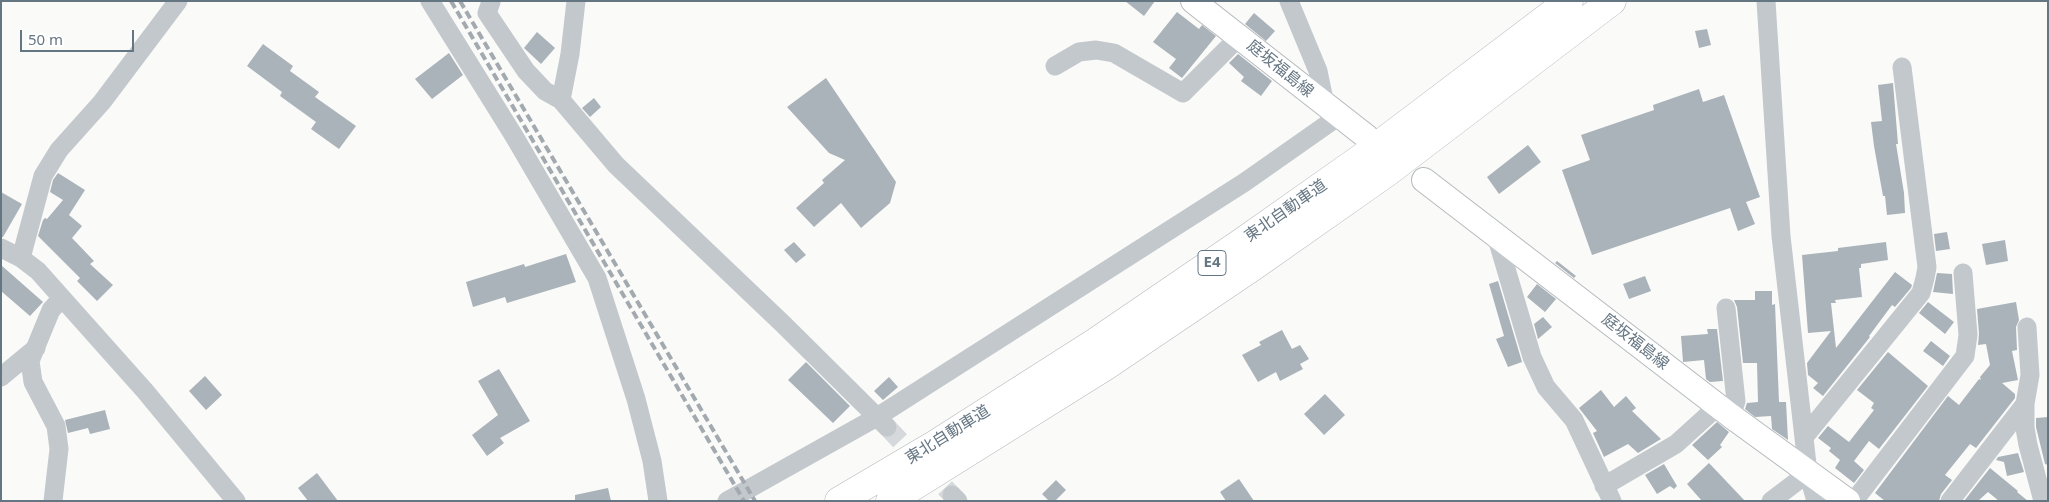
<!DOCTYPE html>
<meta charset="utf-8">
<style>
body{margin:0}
#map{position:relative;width:2049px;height:502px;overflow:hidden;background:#fafaf8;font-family:"Noto Sans",sans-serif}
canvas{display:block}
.frame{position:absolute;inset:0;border:2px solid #657683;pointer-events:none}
.scale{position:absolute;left:20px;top:30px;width:114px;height:22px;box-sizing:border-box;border:2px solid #657683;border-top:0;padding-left:6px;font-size:15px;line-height:18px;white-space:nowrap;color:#657683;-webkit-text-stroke:4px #fff;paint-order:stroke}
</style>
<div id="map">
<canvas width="2049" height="502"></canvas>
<div class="frame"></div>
<div class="scale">50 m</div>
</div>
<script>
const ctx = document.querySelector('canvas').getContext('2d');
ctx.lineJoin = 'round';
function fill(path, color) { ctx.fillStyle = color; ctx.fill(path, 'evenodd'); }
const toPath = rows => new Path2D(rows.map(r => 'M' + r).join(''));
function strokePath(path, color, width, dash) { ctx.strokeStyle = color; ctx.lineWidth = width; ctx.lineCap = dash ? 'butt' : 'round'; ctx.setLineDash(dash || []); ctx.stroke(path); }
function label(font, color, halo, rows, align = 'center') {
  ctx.font = font + ' "Noto Sans","Noto Sans JP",sans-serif'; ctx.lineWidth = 5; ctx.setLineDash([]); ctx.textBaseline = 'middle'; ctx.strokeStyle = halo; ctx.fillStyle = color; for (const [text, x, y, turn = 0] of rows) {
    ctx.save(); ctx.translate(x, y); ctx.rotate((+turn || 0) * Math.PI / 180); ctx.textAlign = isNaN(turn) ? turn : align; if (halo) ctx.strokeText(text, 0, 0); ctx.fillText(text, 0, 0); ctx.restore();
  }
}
fill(toPath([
 [1125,1,1155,1,1144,16],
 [1177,12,1199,29,1202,25,1216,36,1182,78,1169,68,1176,59,1153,42],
 [1254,13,1275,31,1266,41,1245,24],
 [1707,29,1711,45,1699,48,1695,31],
 [537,32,555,48,541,64,524,48],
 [263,44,293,66,290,71,319,92,315,97,356,126,339,149,311,129,316,122,280,96,282,92,247,66],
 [449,53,463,75,432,99,415,79],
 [1238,54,1272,81,1261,96,1241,81,1244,77,1229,63],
 [826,78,896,182,890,203,861,228,841,203,814,227,796,208,824,183,822,180,845,160,829,153,787,107],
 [1893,83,1898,144,1896,144,1904,193,1905,213,1887,215,1885,196,1883,196,1874,146,1871,122,1882,121,1878,85],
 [1699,89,1703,102,1724,95,1760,197,1746,202,1755,224,1738,231,1730,208,1592,255,1562,170,1590,160,1581,135,1654,110,1653,105],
 [594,98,601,107,590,117,582,108],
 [1528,145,1541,162,1499,194,1487,177],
 [58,173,85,190,69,215,82,226,72,238,94,261,90,264,113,285,97,301,77,281,80,278,38,236,43,220,45,218,47,219,63,200,50,192,53,180],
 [1,192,22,204,3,237,1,237],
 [1947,232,1950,249,1936,251,1934,234],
 [2005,240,2008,261,1986,265,1982,244],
 [794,242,806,255,796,263,784,250],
 [1886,242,1888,260,1861,264,1861,268,1859,268,1862,297,1835,300,1836,303,1831,303,1836,348,1895,272,1912,285,1911,288,1895,307,1892,305,1869,336,1870,337,1823,396,1813,388,1818,383,1808,375,1807,363,1831,331,1808,333,1802,255,1838,251,1838,248],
 [566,254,576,282,507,303,505,297,473,307,466,282,524,264,525,267],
 [1557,261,1576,276,1574,278,1555,263],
 [1,265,43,302,30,316,1,291],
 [1937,273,1952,274,1953,294,1933,292],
 [1645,276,1651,291,1629,299,1623,284],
 [1498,281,1522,362,1508,367,1496,339,1504,336,1489,284],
 [1537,284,1556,299,1545,312,1527,297],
 [1755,291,1772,291,1772,305,1775,304,1779,402,1786,402,1788,440,1772,429,1771,416,1755,417,1745,409,1747,403,1758,402,1757,363,1743,363,1737,307,1734,300,1755,300],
 [1928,302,1954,322,1945,334,1919,313],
 [2016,302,2019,320,2016,327,2017,350,2012,351,2018,380,2002,383,2015,394,2015,398,1976,448,1970,444,1945,475,1952,480,1941,494,1939,501,1885,501,1875,493,1948,396,1959,405,1979,379,1981,380,1980,377,1990,365,1986,344,1978,345,1979,334,1977,309],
 [1543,317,1552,327,1538,339,1534,324],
 [1707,329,1717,329,1723,381,1710,382,1706,379,1704,360,1683,362,1681,336,1708,334],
 [1282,330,1292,349,1300,345,1309,359,1300,364,1303,369,1280,381,1276,372,1258,382,1242,355,1261,345,1259,342],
 [1931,341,1950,356,1943,366,1923,351],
 [1888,352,1928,386,1879,449,1869,441,1854,461,1864,470,1854,483,1835,468,1840,460,1829,451,1831,448,1818,438,1828,426,1849,442,1874,410,1871,408,1874,403,1857,390],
 [806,362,850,406,833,423,788,380],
 [499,369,530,421,500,438,504,443,487,456,472,435,498,415,478,381],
 [205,376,222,395,206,410,189,391],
 [889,377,898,387,883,400,874,391],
 [1601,390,1614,407,1626,396,1636,408,1632,411,1661,439,1638,453,1628,444,1604,457,1593,433,1597,431,1579,408],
 [1325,394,1345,415,1324,435,1304,414],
 [105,410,110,429,90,434,88,428,68,433,65,420],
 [2048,417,2048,465,2045,464,2036,427,2036,418],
 [1717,422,1729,432,1720,445,1722,447,1708,460,1692,445],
 [2018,453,2024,472,2007,476,2004,462,1996,460,1998,457],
 [1709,463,1745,501,1702,501,1687,484],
 [1664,464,1677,486,1674,489,1670,486,1657,494,1645,475],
 [1990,468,2018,491,2017,492,2028,501,1999,501,1988,492,1978,501,1964,501],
 [317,473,338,501,308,501,298,488],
 [1239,479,1254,501,1226,501,1220,492],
 [1056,480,1066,490,1055,501,1049,501,1042,494],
 [608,488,611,501,575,501,575,495]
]), '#aab3b9');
strokePath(toPath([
 [887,427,952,495]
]), '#d5d9db', 19, [19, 9]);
const major = toPath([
 [1193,1,1367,137],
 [1424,180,1731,416,1848,501]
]);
const highway = toPath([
 [839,501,934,445,1094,343,1242,242,1364,156,1569,1],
 [890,501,1106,366,1254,266,1385,174,1612,1]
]);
strokePath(major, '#b5babe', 26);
strokePath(highway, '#b4b9bd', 29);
strokePath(toPath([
 [430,1,514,136,597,278,636,399,652,461,658,501],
 [1289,1,1318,71,1325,105],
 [1766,1,1781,236,1808,473,1816,501],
 [491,2,487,13,526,71,545,91,561,100,616,165,783,324,887,427],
 [1055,66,1079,52,1096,50,1114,53,1183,93,1239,37],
 [561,100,570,54,576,1],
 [1496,235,1532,357,1546,387,1574,420,1612,501],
 [1,248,21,258,38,271,145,391,236,501],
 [21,258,43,176,59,150,102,102,178,1],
 [1726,308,1736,401,1731,416],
 [1,377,36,348],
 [2025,404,2025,428,2028,445,2043,501],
 [1805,436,1921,293,1925,278,1927,267,1902,67],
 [1604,486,1676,444,1718,406],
 [952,495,958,501],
 [53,501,59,449,56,426,33,382,30,361,51,310,61,299],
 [727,501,877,417,1245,182,1339,116],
 [1771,501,1808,473],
 [1854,501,1965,356,1968,335,1963,273],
 [1950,501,2025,404,2030,375,2027,327]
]), '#c3c8cc', 19);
strokePath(major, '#fff', 24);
strokePath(highway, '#fff', 28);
strokePath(toPath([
 [451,1,744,501],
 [460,1,755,501]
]), '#a2aab0', 4, [8, 4]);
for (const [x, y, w] of [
 [1212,263,28]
]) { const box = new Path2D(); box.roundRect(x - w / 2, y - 12.5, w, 25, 4); ctx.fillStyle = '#fff'; ctx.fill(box); strokePath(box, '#657683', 1); }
label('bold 15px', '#657683', null, [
 ["E4",1212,263]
]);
label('16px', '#657683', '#fff', [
 ["庭坂福島線",1280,69,39],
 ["東北自動車道",1286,211,-35],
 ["庭坂福島線",1635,342,38],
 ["東北自動車道",948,435,-32]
]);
</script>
